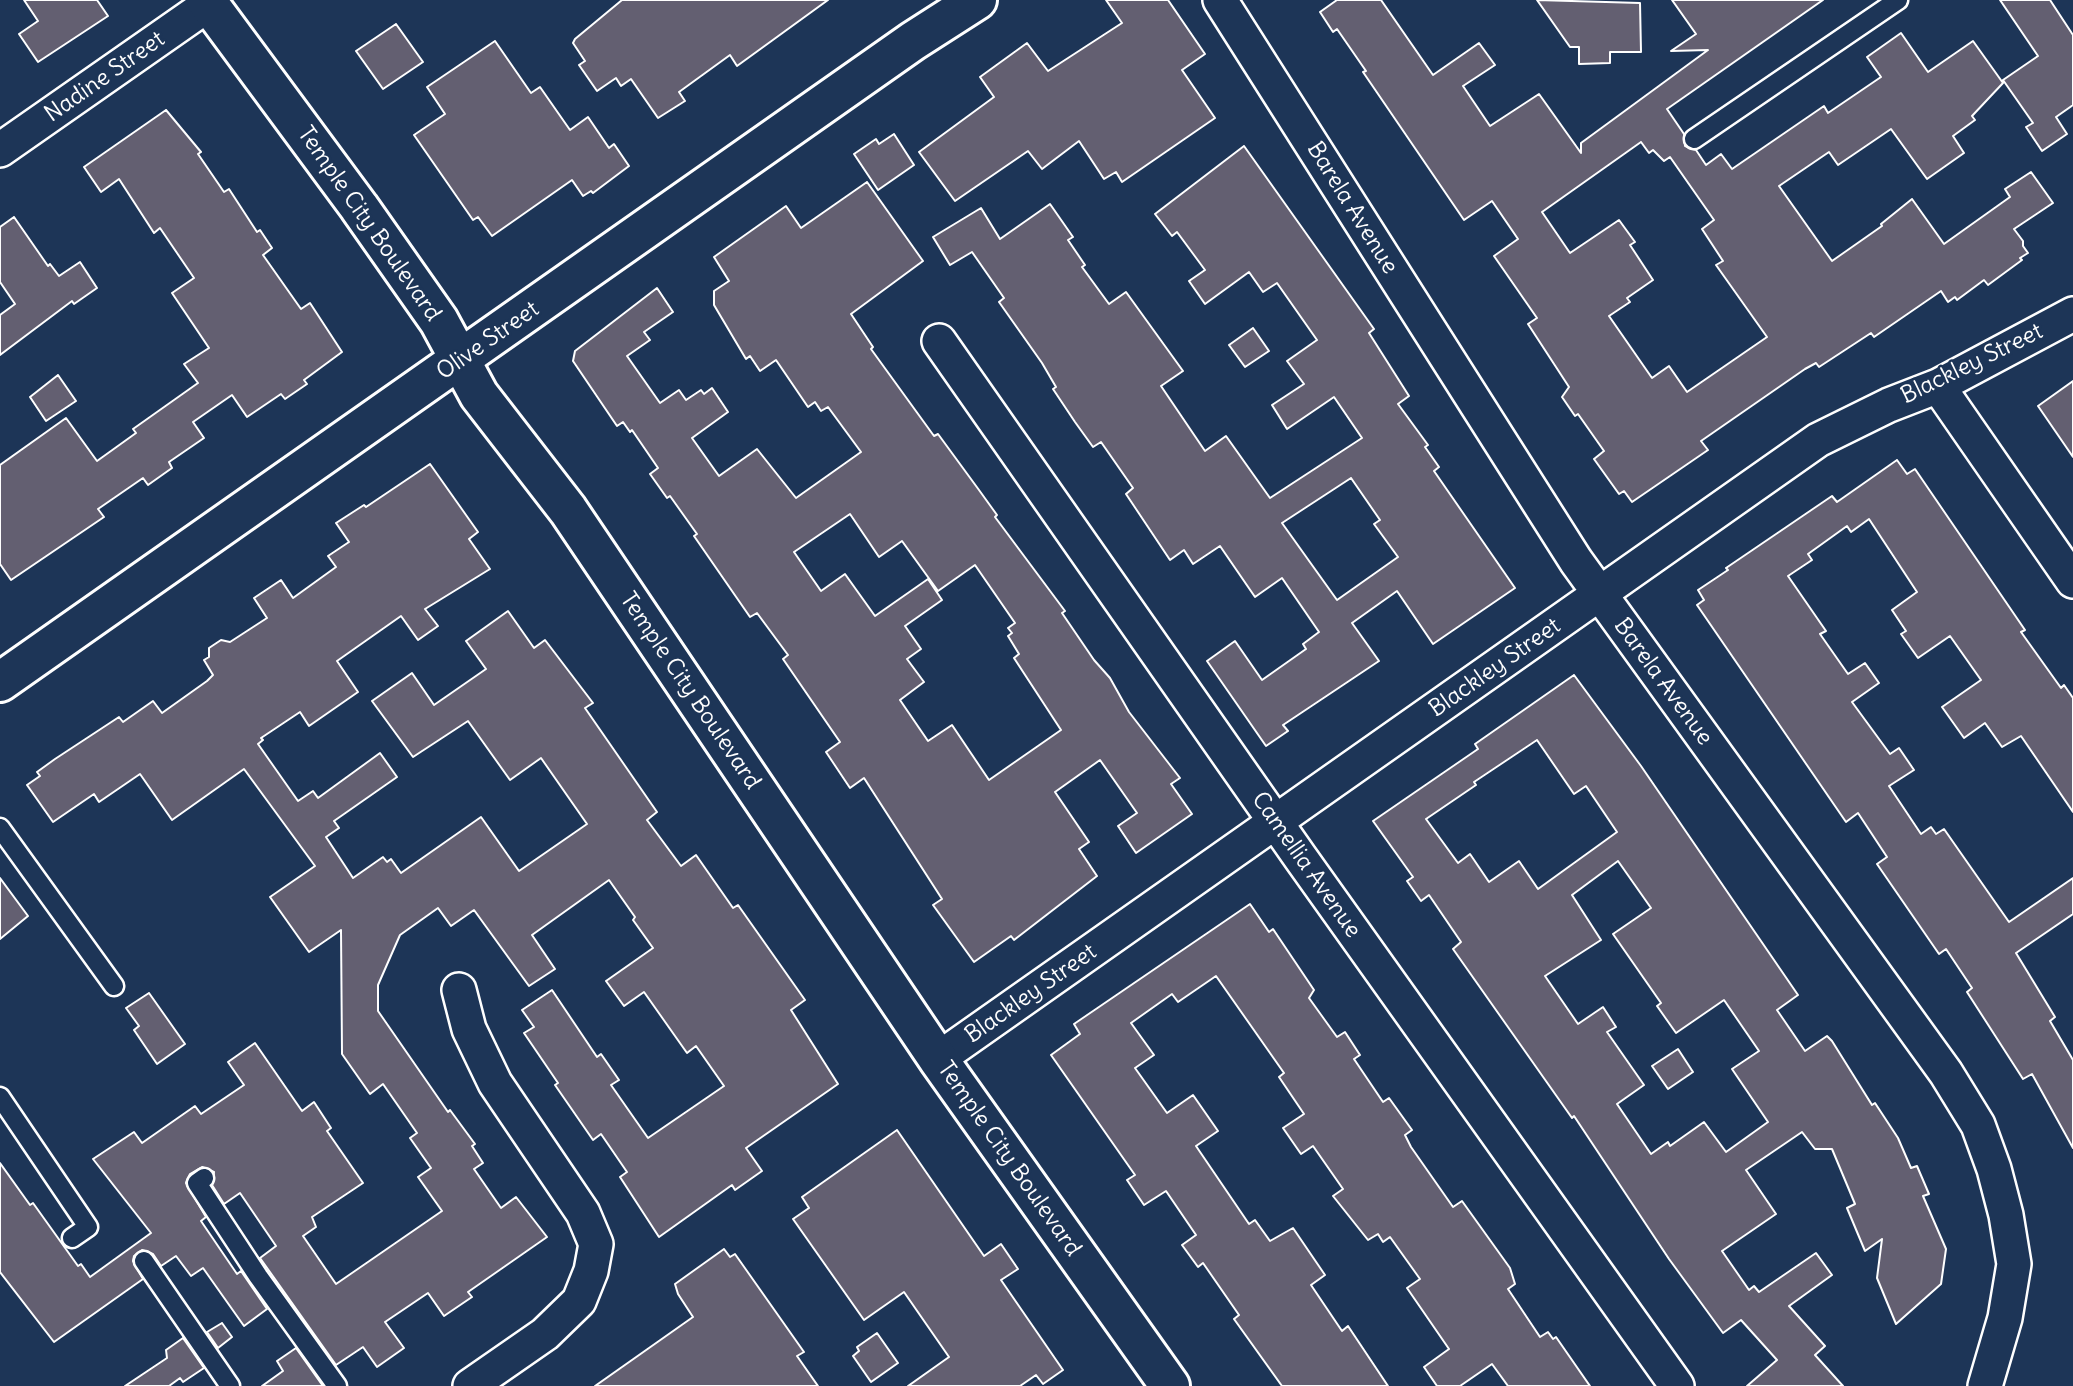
<!DOCTYPE html>
<style>
body{margin:0}
canvas{display:block;background:#1d3557}
</style>
<canvas width="2073" height="1386"></canvas>
<script>
const ctx = document.querySelector('canvas').getContext('2d');
ctx.lineJoin = 'round';
function fill(path, color) { ctx.fillStyle = color; ctx.fill(path, 'evenodd'); }
const toPath = rows => new Path2D(rows.map(r => 'M' + r).join(''));
function strokePath(path, color, width, dash) { ctx.strokeStyle = color; ctx.lineWidth = width; ctx.lineCap = dash ? 'butt' : 'round'; ctx.setLineDash(dash || []); ctx.stroke(path); }
function label(font, color, halo, rows, align = 'center') {
  ctx.font = font + ' Delius,sans-serif'; ctx.lineWidth = 5; ctx.setLineDash([]); ctx.textBaseline = 'middle'; ctx.strokeStyle = halo; ctx.fillStyle = color; for (const [text, x, y, turn = 0] of rows) {
    ctx.save(); ctx.translate(x, y); ctx.rotate((+turn || 0) * Math.PI / 180); ctx.textAlign = isNaN(turn) ? turn : align; if (halo) ctx.strokeText(text, 0, 0); ctx.fillText(text, 0, 0); ctx.restore();
  }
}
const building = toPath([
 [24,0,97,0,108,16,38,62,19,34,38,21,24,0],
 [622,0,828,0,737,66,730,55,679,92,685,101,658,118,631,79,621,86,616,78,597,91,579,65,585,61,573,43,575,39,622,0],
 [1106,0,1168,0,1205,54,1182,70,1215,118,1122,182,1116,172,1104,179,1079,141,1042,169,1028,151,955,201,919,152,994,97,980,77,1027,43,1048,71,1122,23,1106,0],
 [1337,0,1381,0,1433,75,1479,43,1495,65,1463,86,1490,126,1539,94,1581,153,1581,143,1708,50,1671,51,1696,34,1672,0,1823,0,1667,109,1684,134,1685,146,1696,150,1706,165,1721,154,1732,169,1824,106,1828,113,1881,77,1867,57,1901,33,1928,72,1973,41,2003,83,1972,116,1975,120,1953,136,1964,153,1927,179,1891,129,1838,165,1829,152,1779,186,1832,261,1882,226,1881,224,1912,199,1944,244,2010,197,2005,189,2031,172,2053,203,2014,229,2023,241,2023,246,2028,253,2020,258,2022,260,1988,285,1984,280,1957,300,1955,297,1948,302,1941,291,1874,337,1871,333,1819,367,1816,363,1805,369,1701,441,1708,450,1632,502,1624,491,1619,494,1594,459,1604,451,1578,414,1575,416,1562,397,1569,387,1528,324,1537,318,1494,256,1518,239,1492,201,1464,220,1363,72,1366,71,1337,29,1333,32,1320,12,1337,0],
 [1641,142,1649,153,1653,150,1664,161,1670,157,1714,220,1702,229,1723,261,1716,265,1767,337,1687,392,1669,366,1652,378,1609,316,1630,302,1627,298,1653,280,1630,245,1635,242,1619,220,1570,253,1542,212,1641,142],
 [1537,0,1640,3,1641,52,1610,52,1610,63,1579,64,1579,47,1570,47,1537,0],
 [2000,0,2050,0,2073,35,2073,105,2056,117,2067,134,2042,151,2026,127,2033,123,2003,80,2038,56,2000,0],
 [396,24,423,62,383,89,356,51,396,24],
 [495,41,531,93,540,87,570,130,588,117,609,148,614,144,629,166,593,193,591,191,583,196,572,180,492,236,478,217,473,220,414,135,445,114,427,87,495,41],
 [166,110,201,152,198,154,224,192,229,189,257,232,260,230,272,248,263,255,301,309,310,303,342,352,304,380,307,384,285,399,281,394,247,417,232,395,193,422,204,438,169,462,172,468,148,485,143,478,98,509,104,517,11,580,0,564,0,465,66,418,97,461,136,433,133,429,198,383,184,364,209,348,172,293,194,278,160,228,154,233,119,179,101,192,84,167,166,110],
 [894,134,914,165,878,190,854,154,876,139,879,144,894,134],
 [1244,146,1374,329,1369,333,1409,396,1398,404,1428,445,1425,447,1439,467,1434,471,1515,588,1433,644,1397,591,1352,623,1379,661,1283,725,1288,731,1266,746,1207,661,1235,641,1262,680,1306,649,1303,644,1319,632,1282,578,1255,597,1220,546,1193,564,1184,550,1170,560,1126,494,1133,488,1101,442,1093,447,1075,422,1053,389,1056,387,1042,363,999,302,1004,298,972,252,950,265,933,237,981,208,1000,239,1050,204,1073,237,1068,240,1085,265,1082,267,1109,304,1126,292,1183,371,1161,386,1205,451,1226,436,1270,498,1362,438,1334,397,1287,429,1272,405,1304,384,1287,361,1317,340,1277,283,1263,292,1249,272,1205,304,1189,281,1205,270,1177,232,1172,236,1155,214,1244,146],
 [1351,478,1380,520,1374,524,1398,557,1337,600,1282,523,1351,478],
 [867,182,923,261,851,314,873,347,871,349,934,436,938,434,979,490,997,515,995,517,1065,611,1062,613,1094,660,1110,678,1129,712,1180,778,1171,784,1192,814,1136,853,1118,826,1137,813,1100,760,1055,792,1089,842,1079,849,1097,876,1014,940,1011,936,974,962,933,905,942,899,864,778,850,788,826,752,840,742,783,659,788,655,757,613,750,617,694,536,697,534,670,496,667,498,650,474,658,468,632,430,630,432,623,422,617,426,573,361,575,351,657,288,673,312,644,332,650,340,627,356,660,403,679,390,686,400,701,390,704,394,712,388,728,412,692,438,719,476,757,449,796,498,861,452,828,407,821,411,815,402,808,407,776,360,760,371,750,356,746,359,714,305,714,291,729,281,714,257,786,206,801,228,867,182],
 [850,514,879,557,902,541,938,591,975,565,1015,623,1008,628,1012,633,1008,636,1019,654,1014,658,1061,730,989,780,952,725,928,741,900,700,924,682,907,659,921,649,905,626,942,600,928,579,875,616,845,574,821,591,794,552,850,514],
 [14,217,48,266,50,264,59,276,80,262,97,288,74,304,72,301,0,355,0,315,15,304,0,282,0,227,14,217],
 [1253,328,1269,351,1245,367,1229,345,1253,328],
 [58,375,76,401,46,421,30,397,58,375],
 [2073,381,2073,457,2038,406,2073,381],
 [1897,460,1907,474,1915,469,2025,630,2021,632,2061,688,2064,685,2073,698,2073,812,2021,736,2002,747,1985,723,1964,738,1942,707,1981,680,1950,636,1918,658,1901,634,1906,631,1892,610,1917,592,1869,519,1851,532,1847,526,1808,554,1812,560,1788,576,1826,631,1820,634,1848,674,1865,663,1879,683,1852,702,1890,754,1899,748,1914,770,1889,786,1921,834,1931,827,1936,834,1944,829,2009,922,2073,878,2073,914,2016,953,2055,1017,2050,1021,2073,1060,2073,1148,2032,1074,2023,1079,1967,992,1972,988,1946,949,1939,954,1877,864,1887,857,1858,813,1846,822,1697,605,1704,600,1698,590,1728,570,1726,568,1832,496,1837,502,1897,460],
 [430,464,478,532,469,539,490,569,425,609,438,626,418,640,401,616,337,661,358,692,309,726,300,712,261,738,263,740,258,744,298,801,313,791,318,798,380,753,397,777,334,821,339,828,326,837,353,878,383,857,387,862,391,859,401,873,481,817,519,871,587,824,541,758,510,780,468,721,413,757,372,701,412,673,434,705,486,669,466,641,508,611,534,648,545,640,593,703,585,708,657,812,647,820,681,866,696,855,733,908,738,905,805,1000,791,1010,838,1084,746,1148,762,1171,735,1190,732,1185,659,1237,620,1177,627,1172,601,1134,593,1140,555,1085,558,1083,524,1033,534,1027,522,1010,552,990,597,1057,601,1054,619,1080,611,1085,648,1138,724,1086,696,1046,687,1053,644,992,624,1006,606,981,653,948,633,920,635,917,609,880,532,935,555,969,529,986,474,910,451,926,438,908,400,935,378,985,378,1011,448,1112,450,1110,475,1144,472,1146,483,1163,474,1169,501,1208,516,1197,547,1237,468,1292,472,1297,444,1316,428,1293,385,1322,404,1348,377,1367,363,1347,336,1365,260,1258,276,1246,240,1193,224,1204,212,1185,214,1172,202,1167,190,1174,186,1183,206,1217,201,1221,237,1274,241,1271,267,1309,244,1326,203,1268,191,1276,176,1256,161,1266,153,1254,142,1250,134,1256,133,1261,143,1279,54,1342,0,1272,0,1163,30,1205,33,1203,78,1266,81,1264,90,1277,151,1233,93,1159,134,1132,142,1143,195,1106,201,1114,244,1085,228,1062,255,1043,302,1111,314,1102,331,1128,327,1131,363,1183,312,1217,316,1227,303,1236,336,1284,442,1211,418,1177,431,1168,410,1138,417,1133,383,1084,370,1094,342,1054,341,930,309,952,270,897,315,866,244,769,172,820,140,774,99,802,94,794,53,822,27,785,40,776,37,772,55,759,119,717,123,722,153,701,162,713,207,681,213,675,204,660,209,657,209,648,221,640,230,642,267,618,254,598,281,580,293,598,336,567,328,556,349,542,336,523,364,505,366,507,430,464],
 [1574,675,1641,766,1798,995,1777,1010,1805,1051,1827,1036,1832,1041,1872,1105,1875,1103,1898,1138,1911,1168,1917,1166,1929,1194,1923,1196,1946,1249,1941,1284,1896,1324,1877,1278,1882,1239,1865,1251,1847,1208,1855,1204,1832,1149,1815,1149,1802,1132,1746,1170,1776,1214,1722,1251,1749,1290,1754,1286,1759,1292,1816,1253,1832,1275,1789,1306,1825,1346,1815,1355,1843,1386,1747,1386,1777,1360,1741,1320,1723,1333,1669,1259,1574,1116,1572,1118,1453,949,1461,942,1429,895,1421,901,1407,881,1413,877,1373,821,1478,749,1475,744,1574,675],
 [1537,740,1574,794,1586,786,1617,832,1538,889,1519,861,1489,882,1470,854,1458,863,1426,819,1476,785,1474,782,1537,740],
 [1618,861,1651,908,1613,934,1661,1003,1657,1006,1676,1033,1724,1000,1759,1051,1732,1069,1768,1122,1726,1152,1704,1122,1670,1146,1668,1142,1651,1154,1617,1104,1644,1085,1607,1032,1616,1027,1603,1007,1578,1024,1545,976,1601,940,1572,895,1618,861],
 [0,878,28,916,0,939,0,878],
 [1250,904,1269,932,1273,929,1314,990,1309,998,1337,1037,1345,1032,1360,1055,1354,1059,1383,1102,1389,1098,1412,1130,1405,1135,1411,1147,1453,1207,1462,1201,1510,1268,1515,1284,1508,1289,1540,1337,1548,1332,1553,1339,1556,1337,1590,1386,1508,1386,1492,1364,1460,1386,1437,1386,1424,1367,1449,1349,1407,1288,1420,1279,1390,1237,1383,1242,1378,1234,1368,1240,1333,1196,1343,1189,1313,1146,1301,1154,1283,1128,1304,1114,1279,1077,1284,1073,1216,976,1178,1002,1172,994,1131,1023,1154,1055,1135,1068,1167,1113,1193,1095,1218,1131,1196,1146,1249,1224,1255,1220,1270,1241,1293,1228,1325,1275,1311,1285,1342,1331,1348,1326,1388,1386,1282,1386,1234,1319,1239,1315,1203,1263,1198,1267,1182,1245,1196,1235,1166,1191,1144,1205,1127,1180,1135,1175,1051,1055,1080,1034,1074,1024,1250,904],
 [149,993,185,1044,157,1064,134,1030,139,1026,126,1008,149,993],
 [1678,1049,1693,1072,1668,1089,1652,1066,1678,1049],
 [897,1130,984,1256,1001,1244,1018,1269,1001,1280,1063,1370,1043,1384,1036,1375,1020,1386,908,1386,949,1357,904,1292,864,1320,793,1219,809,1208,802,1197,897,1130],
 [724,1249,730,1257,735,1254,804,1352,797,1356,818,1386,595,1386,693,1317,678,1294,675,1284,724,1249],
 [222,1323,232,1337,218,1348,207,1332,222,1323],
 [877,1333,898,1363,871,1382,853,1356,859,1351,857,1347,877,1333],
 [183,1338,204,1368,183,1382,180,1378,169,1386,125,1386,167,1358,166,1350,183,1338],
 [296,1348,323,1386,262,1386,283,1371,277,1361,296,1348]
]);
fill(building, '#635f71');
strokePath(building, '#fff', 2);
const service = toPath([
 [1694,139,1898,0],
 [0,828,114,986],
 [0,1097,88,1227,72,1238],
 [204,1178,197,1183,258,1276,337,1386],
 [144,1261,230,1386]
]);
const minor = toPath([
 [1220,0,1576,561,1946,1073,1978,1125,1994,1169,2006,1215,2014,1264,2005,1318,1985,1386],
 [0,150,209,4],
 [939,341,1300,857,1677,1386],
 [1938,386,2073,581],
 [459,990,469,1029,495,1083,583,1213,596,1244,591,1271,579,1301,545,1334,470,1386],
 [938,1059,1818,440,1889,405,1938,386,2073,314]
]);
const tertiary = toPath([
 [0,682,913,41,977,0]
]);
const secondary = toPath([
 [206,0,359,207,439,321,479,395,568,510,938,1059,1170,1386]
]);
strokePath(service, '#fff', 23);
strokePath(minor, '#fff', 38);
strokePath(tertiary, '#fff', 44);
strokePath(secondary, '#fff', 44);
strokePath(service, '#1d3557', 18);
strokePath(minor, '#1d3557', 33);
strokePath(tertiary, '#1d3557', 38);
strokePath(secondary, '#1d3557', 38);
label('23px', '#fff', '#1d3557', [
 ["Nadine Street",105,77,-35],
 ["Barela Avenue",1352,208,58],
 ["Temple City Boulevard",369,224,55],
 ["Olive Street",488,341,-35],
 ["Blackley Street",1972,364,-26],
 ["Blackley Street",1495,668,-35],
 ["Barela Avenue",1663,682,54],
 ["Temple City Boulevard",690,691,56],
 ["Camellia Avenue",1306,865,55],
 ["Blackley Street",1031,994,-35],
 ["Temple City Boulevard",1009,1159,55]
]);
</script>
